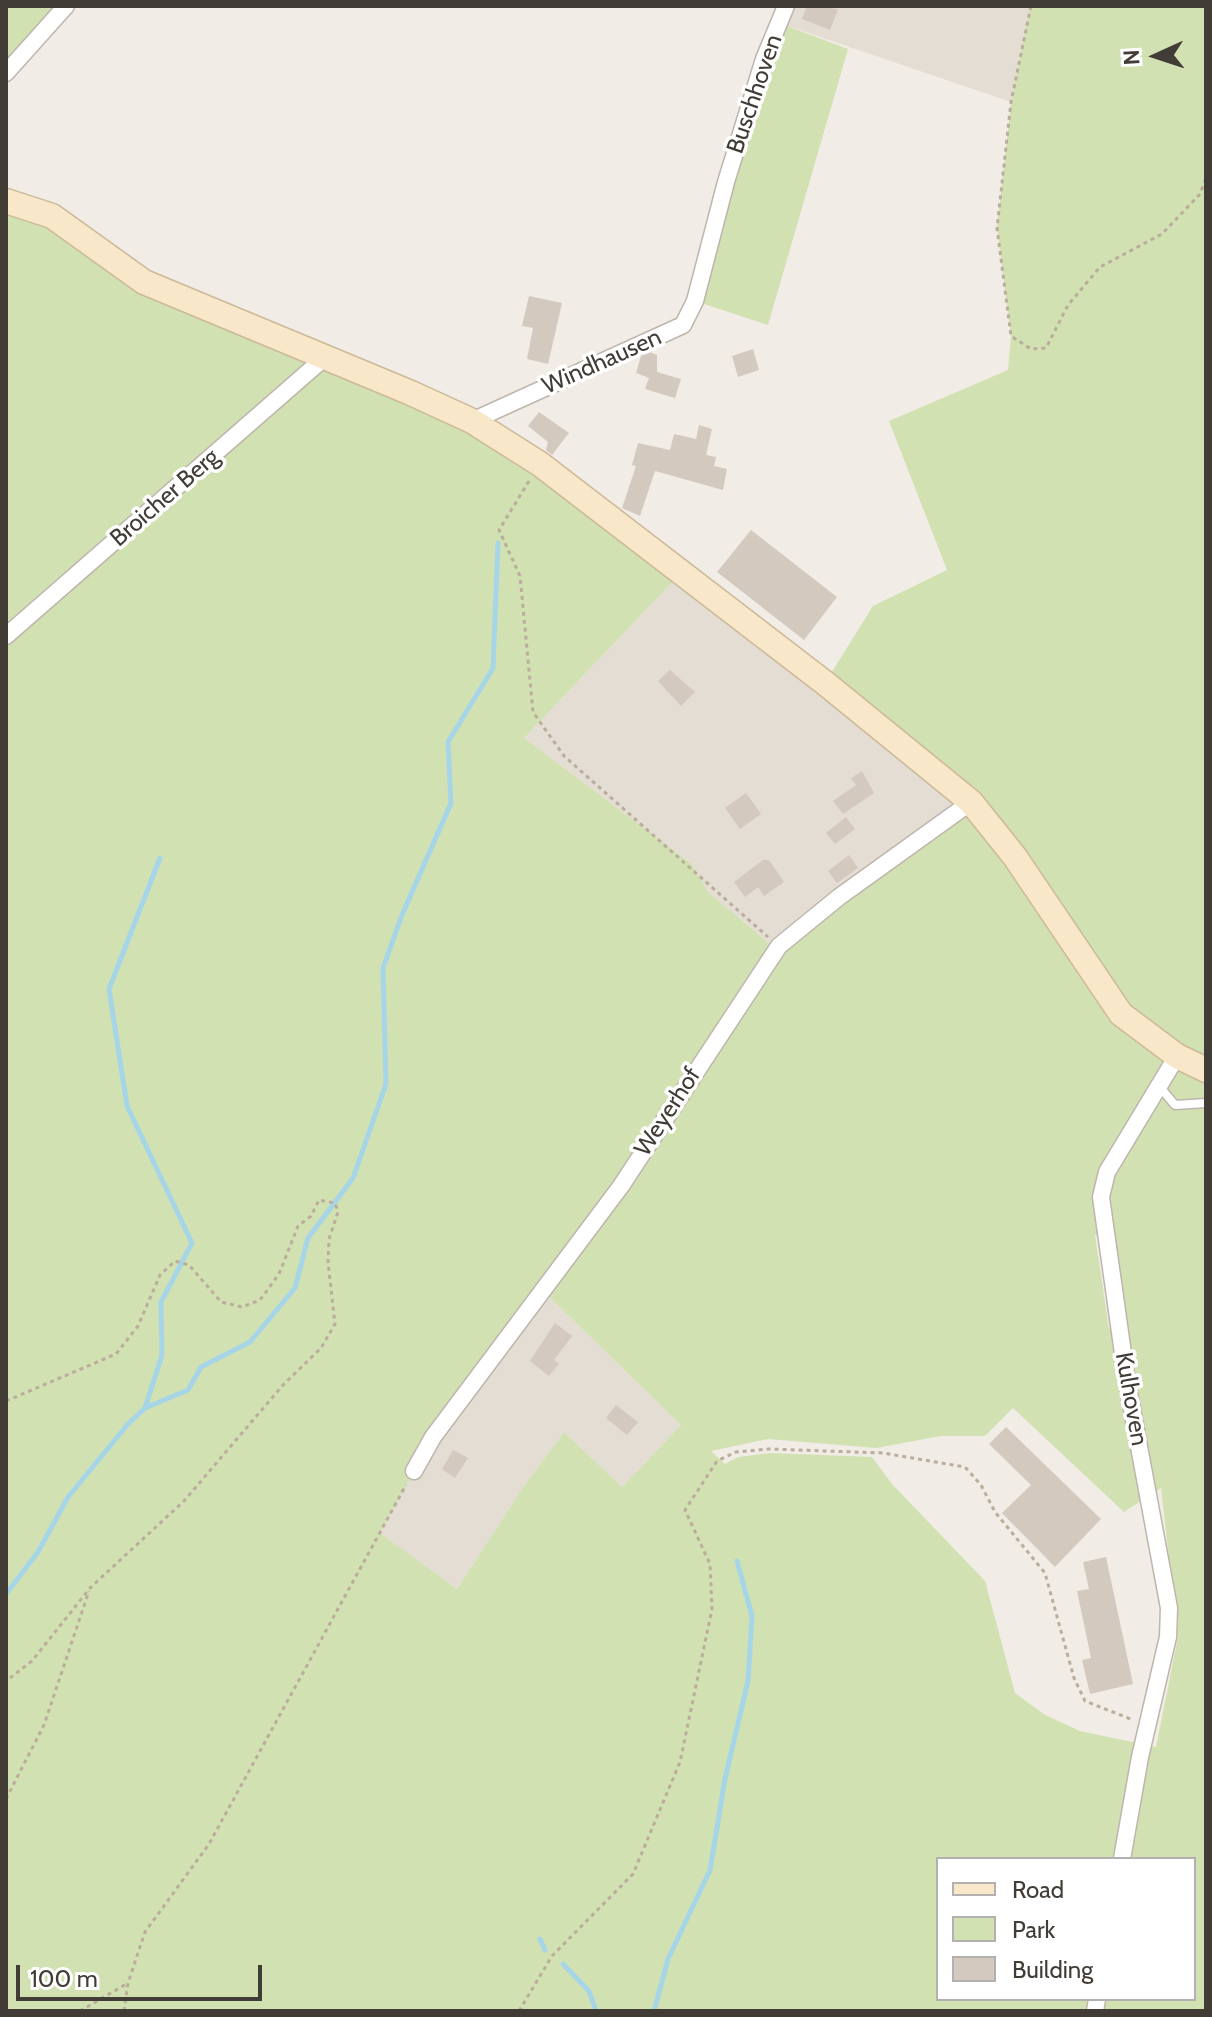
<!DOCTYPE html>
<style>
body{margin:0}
#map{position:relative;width:1212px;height:2017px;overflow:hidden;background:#f1ece5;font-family:Cabin,sans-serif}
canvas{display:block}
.frame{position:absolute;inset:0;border:8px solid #423c36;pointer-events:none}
.legend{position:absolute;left:936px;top:1857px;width:260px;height:144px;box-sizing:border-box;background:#fff;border:2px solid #b3b1af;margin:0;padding:10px 14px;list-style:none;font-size:24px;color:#423c36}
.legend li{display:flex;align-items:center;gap:16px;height:40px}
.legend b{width:40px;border:2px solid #b3b1af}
.north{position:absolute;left:1116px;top:16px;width:80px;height:80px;-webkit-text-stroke:6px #fff;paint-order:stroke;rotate:267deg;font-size:22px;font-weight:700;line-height:32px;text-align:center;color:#423c36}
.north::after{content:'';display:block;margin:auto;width:28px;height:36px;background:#423c36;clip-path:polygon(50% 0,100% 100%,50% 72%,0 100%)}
.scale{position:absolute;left:16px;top:1965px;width:246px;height:36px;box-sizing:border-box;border:4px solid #423c36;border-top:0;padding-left:10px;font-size:24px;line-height:28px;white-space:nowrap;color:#423c36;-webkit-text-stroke:6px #fff;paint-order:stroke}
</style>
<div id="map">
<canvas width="1212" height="2017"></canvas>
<div class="frame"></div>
<ul class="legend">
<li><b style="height:10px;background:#f8e7c8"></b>Road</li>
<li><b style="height:22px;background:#d1e1b2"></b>Park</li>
<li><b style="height:22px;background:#d4c9bf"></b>Building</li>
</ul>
<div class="north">N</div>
<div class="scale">100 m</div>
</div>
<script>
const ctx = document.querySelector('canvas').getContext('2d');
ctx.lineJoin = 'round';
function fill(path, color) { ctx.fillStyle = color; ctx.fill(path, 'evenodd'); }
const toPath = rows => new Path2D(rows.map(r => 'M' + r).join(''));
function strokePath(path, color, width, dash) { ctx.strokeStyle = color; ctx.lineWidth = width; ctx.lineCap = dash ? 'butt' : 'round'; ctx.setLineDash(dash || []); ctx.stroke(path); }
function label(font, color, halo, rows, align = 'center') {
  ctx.font = font + ' Cabin,sans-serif'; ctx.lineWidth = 7; ctx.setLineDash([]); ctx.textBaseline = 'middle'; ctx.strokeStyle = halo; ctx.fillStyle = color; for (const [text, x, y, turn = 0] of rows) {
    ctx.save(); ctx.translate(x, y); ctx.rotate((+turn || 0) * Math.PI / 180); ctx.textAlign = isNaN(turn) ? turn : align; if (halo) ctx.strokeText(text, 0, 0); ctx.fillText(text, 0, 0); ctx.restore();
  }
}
fill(toPath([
 [786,6,1030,6,1011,102,779,23],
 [681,573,971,802,771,945,708,892,693,865,524,738],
 [542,1290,681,1425,622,1487,564,1432,522,1489,457,1589,380,1533,414,1471]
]), '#e4ddd4');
fill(toPath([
 [6,6,66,6,6,72],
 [1030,6,1206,6,1206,2011,6,2011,6,201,52,216,144,282,472,421,540,464,681,573,524,738,693,865,708,892,771,945,971,802,1040,893,1014,849,964,788,825,683,873,606,947,570,889,421,1008,370,1011,336,997,228,1011,102],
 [1095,1235,1113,1244,1124,1318,1109,1329],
 [542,1290,681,1425,622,1487,564,1432,522,1489,457,1589,380,1533,433,1437],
 [1013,1408,1124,1512,1161,1488,1178,1637,1156,1747,1080,1731,1045,1715,1015,1693,985,1581,892,1484,872,1457,771,1453,738,1457,725,1464,711,1451,768,1439,876,1448,941,1436,985,1436],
 [938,1859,1194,1859,1194,1999,938,1999],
 [779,23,848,49,768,325,695,301]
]), '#d1e1b2');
strokePath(toPath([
 [145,1408,188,1390,201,1367,250,1342,295,1288,308,1238,353,1178,386,1084,383,968,402,915,451,803,448,742,493,668,498,543],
 [6,1594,38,1552,68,1497,128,1424,145,1408,162,1355,161,1302,192,1243,127,1106,109,989,160,858],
 [540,1939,545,1950],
 [563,1964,589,1991,596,2011],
 [654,2011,668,1959,710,1870,725,1779,748,1681,752,1616,737,1561]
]), '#a7d5e8', 5);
fill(toPath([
 [807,6,838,9,830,30,802,19],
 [529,296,562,303,548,364,527,359,533,328,522,326],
 [753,349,759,370,738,377,732,356],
 [649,352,657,355,657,372,681,379,675,398,645,389,649,378,636,373,641,356],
 [539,412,569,433,552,455,546,450,548,442,528,426],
 [699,425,712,429,706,455,716,457,714,466,727,469,723,490,655,471,640,516,622,508,636,466,632,465,638,443,670,450,674,434,696,439],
 [751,530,837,597,804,640,717,572],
 [670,670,695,692,681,706,658,681],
 [862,771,874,793,843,814,833,801,856,785,851,778],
 [746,793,761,814,740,829,725,808],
 [846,817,855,829,835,844,826,833],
 [849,855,858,868,837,883,828,871],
 [763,860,769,860,784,882,764,896,758,887,745,897,734,882],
 [555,1323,572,1336,554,1360,559,1364,549,1376,530,1361],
 [616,1405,638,1422,627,1435,606,1418],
 [1006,1427,1101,1519,1055,1567,1002,1513,1031,1485,989,1444],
 [453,1450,468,1458,455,1478,442,1469],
 [1106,1557,1133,1684,1090,1694,1082,1660,1091,1658,1077,1591,1089,1589,1083,1562]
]), '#d4c9bf');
const lane = toPath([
 [1159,1086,1175,1105,1206,1103]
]);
const street = toPath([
 [6,73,66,6],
 [472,421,683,325,695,301,726,182,764,59,786,6],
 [6,636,323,359],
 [414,1471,433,1437,621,1186,779,946,839,897,971,802],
 [1122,1859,1140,1757,1168,1637,1169,1608,1127,1382,1101,1197,1107,1172,1177,1056],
 [1095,2011,1097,1999]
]);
const secondary = toPath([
 [6,201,52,216,144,282,411,393,472,421,540,464,825,683,971,802,1015,857,1121,1014,1177,1056,1206,1070]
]);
strokePath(lane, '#beb6ac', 11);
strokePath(street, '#beb6ac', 19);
strokePath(secondary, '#ccb999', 27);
strokePath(toPath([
 [1031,6,1011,102,997,228,1011,336,1031,349,1046,348,1068,305,1100,267,1162,234,1200,194,1206,178],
 [529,481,499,530,520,576,533,712,564,756,768,937],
 [6,1401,116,1354,138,1326,160,1275,175,1261,189,1265,221,1302,242,1307,260,1300,279,1274,298,1226,311,1216,319,1200,335,1203,338,1212,329,1239,328,1262,335,1324,321,1348,283,1385,184,1501,90,1588,32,1661,6,1681],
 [6,1799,44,1725,89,1591],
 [80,2011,128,1983],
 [124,2011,128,1983,145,1932,209,1844,406,1485],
 [519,2011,552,1956,633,1874,680,1762,712,1609,710,1564,685,1510,717,1461,736,1452,769,1449,883,1453,965,1467,981,1485,995,1512,1045,1573,1074,1678,1085,1701,1133,1720]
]), '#bbad9c', 3, [4, 4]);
strokePath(lane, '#fff', 8);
strokePath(street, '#fff', 16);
strokePath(secondary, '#f8e7c8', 24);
label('24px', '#423c36', '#fff', [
 ["Buschhoven",755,94,-71],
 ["Windhausen",602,362,-24],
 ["Broicher Berg",165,498,-41],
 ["Weyerhof",668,1112,-57],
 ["Kulhoven",1131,1399,80]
]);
</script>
